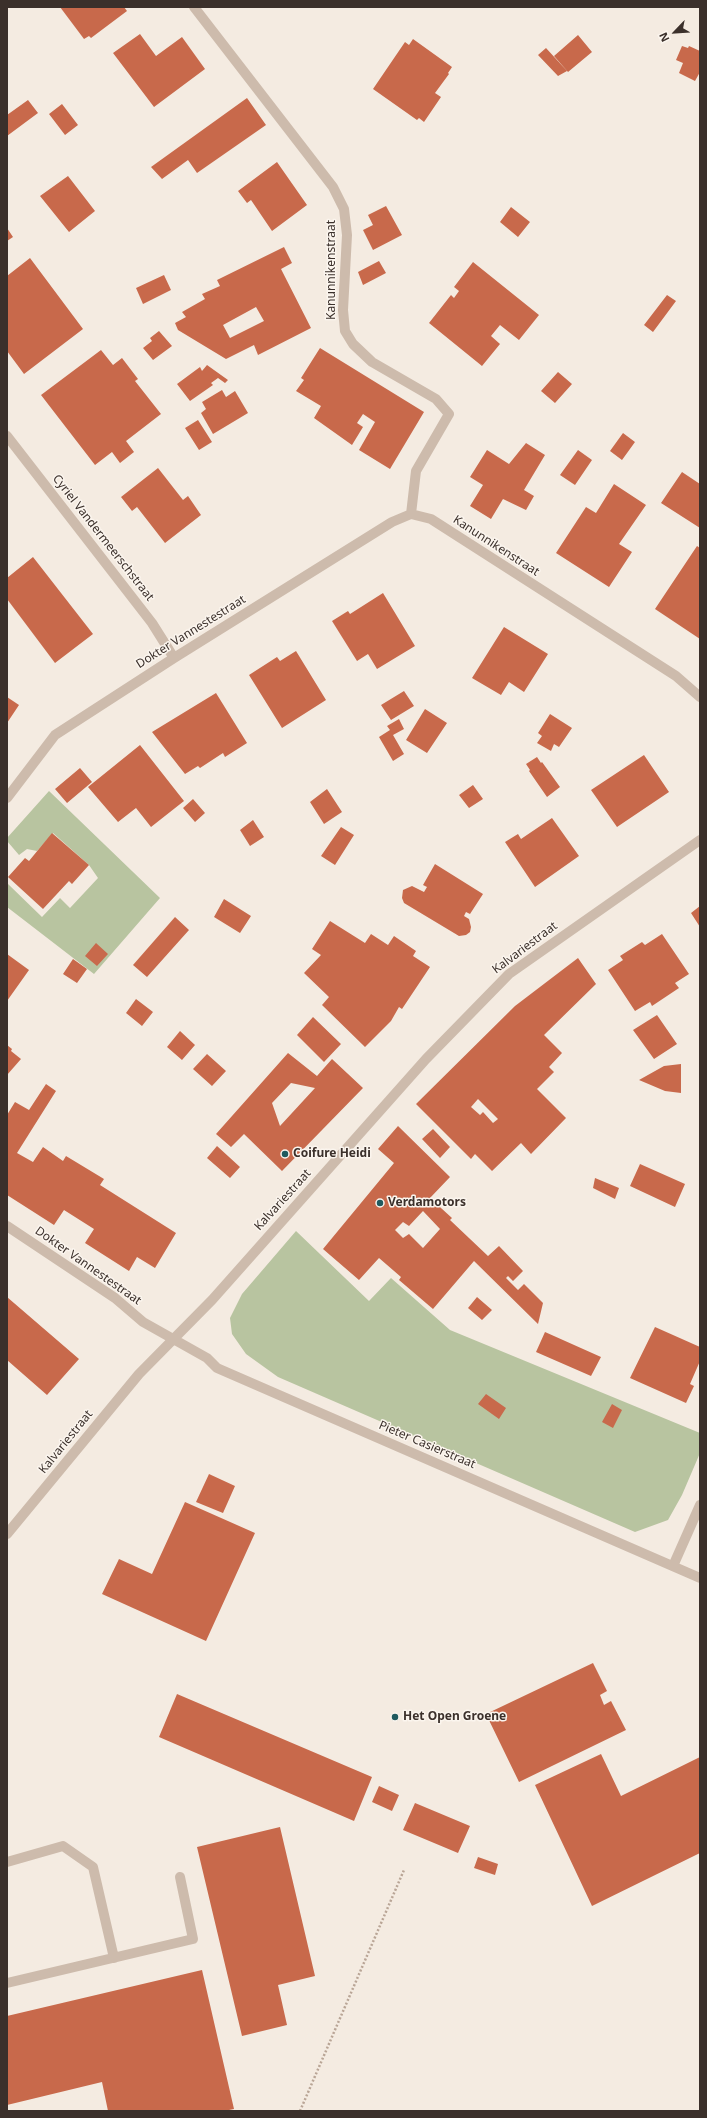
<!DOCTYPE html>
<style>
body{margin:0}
#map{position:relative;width:707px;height:2118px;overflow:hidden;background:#f4ebe1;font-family:"Noto Sans",sans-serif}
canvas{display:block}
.frame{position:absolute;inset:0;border:8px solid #3b302b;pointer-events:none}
.north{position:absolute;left:655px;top:12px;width:40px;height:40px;-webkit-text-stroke:3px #fbf5ee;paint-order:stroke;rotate:245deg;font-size:11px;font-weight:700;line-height:16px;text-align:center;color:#3b302b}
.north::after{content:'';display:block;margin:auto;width:14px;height:18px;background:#3b302b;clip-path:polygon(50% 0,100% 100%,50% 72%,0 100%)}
</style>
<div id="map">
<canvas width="707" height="2118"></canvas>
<div class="frame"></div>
<div class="north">N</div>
</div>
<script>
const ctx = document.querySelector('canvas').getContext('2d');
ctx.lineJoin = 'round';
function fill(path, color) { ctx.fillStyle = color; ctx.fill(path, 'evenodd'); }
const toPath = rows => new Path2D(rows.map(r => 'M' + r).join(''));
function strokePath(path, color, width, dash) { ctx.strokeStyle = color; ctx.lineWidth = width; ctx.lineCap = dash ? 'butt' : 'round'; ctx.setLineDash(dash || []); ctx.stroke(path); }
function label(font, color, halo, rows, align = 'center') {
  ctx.font = font + ' "Noto Sans",sans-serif'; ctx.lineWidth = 3; ctx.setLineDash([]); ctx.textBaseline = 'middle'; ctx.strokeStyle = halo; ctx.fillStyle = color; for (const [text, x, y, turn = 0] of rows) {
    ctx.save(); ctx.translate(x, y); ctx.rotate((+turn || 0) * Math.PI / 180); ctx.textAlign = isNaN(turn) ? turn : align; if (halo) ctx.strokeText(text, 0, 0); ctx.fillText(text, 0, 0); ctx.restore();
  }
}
fill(toPath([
 [49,791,160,898,94,974,7,907,7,883,42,917,60,898,70,908,98,878,89,865,53,833,37,851,27,849,19,855,7,841,7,838],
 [296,1231,369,1301,391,1278,450,1330,700,1433,700,1453,682,1495,668,1520,635,1532,278,1377,246,1354,232,1334,230,1318,242,1294]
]), '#b8c4a0');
fill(toPath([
 [60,7,124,7,127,11,91,38,89,36,84,39],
 [140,34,156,56,182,37,205,69,154,107,113,53],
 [578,35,592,52,568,72,554,56],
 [413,39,452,67,448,73,449,74,435,93,441,97,424,122,419,118,417,120,373,89,405,42,409,45],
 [682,46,688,48,689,46,700,51,700,72,695,81,679,73,683,63,676,60],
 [546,48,567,71,558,76,538,55],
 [247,98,266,125,197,173,188,160,162,179,151,167],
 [28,100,38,113,7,136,7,115],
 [62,104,78,125,65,135,49,114],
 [277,162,307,205,272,231,251,200,247,203,238,191],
 [68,176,95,211,69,232,40,196],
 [386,206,402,235,373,250,363,230,373,225,368,215],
 [511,207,530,222,518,237,500,222],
 [7,228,13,237,7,241],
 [284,247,292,263,281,269,311,328,258,355,254,345,226,359,178,330,175,323,186,317,182,312,205,299,202,294,220,286,217,280],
 [256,307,264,321,230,338,223,325],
 [30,258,83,329,24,374,7,351,7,276],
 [379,261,386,273,363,285,358,272],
 [473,262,539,315,519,340,500,325,491,336,500,344,482,366,429,323,451,295,454,298,459,291,454,287],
 [164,275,171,290,143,304,136,288],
 [667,295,676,301,653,332,644,325],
 [159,331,172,346,153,360,143,348,152,341,150,338],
 [320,348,424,412,390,469,359,450,375,422,363,414,357,423,363,427,352,445,314,418,321,406,296,391,304,380,301,378],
 [101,350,113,365,122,358,138,379,135,381,161,414,126,441,134,452,120,463,112,452,95,465,41,395],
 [207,365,228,380,225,383,218,378,211,383,213,385,190,401,177,384,200,367,202,371],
 [558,372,572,384,555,403,541,391],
 [222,390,226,397,235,391,248,413,213,434,201,413,206,409,202,402],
 [198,420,212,442,199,450,185,428],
 [623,433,635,442,622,460,610,451],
 [526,443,545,455,524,490,534,496,526,510,503,499,491,519,470,506,483,485,470,477,487,450,509,464],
 [578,450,592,460,575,485,560,475],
 [158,468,183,500,188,496,201,515,165,543,137,507,132,511,121,497],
 [682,472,700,484,700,528,661,503],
 [614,484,646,505,619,544,632,552,609,587,556,553,586,507,596,513],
 [697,546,700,548,700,639,655,609],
 [33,557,93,634,55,663,7,599,7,578],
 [383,593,415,646,377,669,368,654,357,661,332,621,348,611,350,614],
 [504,627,548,654,524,692,509,682,501,695,472,678],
 [296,651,326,700,282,728,249,675,277,657,280,661],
 [404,691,414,706,391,720,381,705],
 [216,693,247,743,225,757,223,753,200,768,198,766,185,774,152,732],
 [7,697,19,705,7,723],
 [425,709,447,723,427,753,406,740],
 [550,714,572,728,559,747,554,744,551,751,537,743,542,736,538,733],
 [399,719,404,729,393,735,404,754,393,761,379,737,390,730,387,726],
 [140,745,184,801,151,827,136,808,118,822,88,787],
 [644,755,669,792,617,827,591,790],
 [537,757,541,763,542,762,560,787,547,797,529,771,530,770,526,764],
 [80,768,92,782,67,803,55,789],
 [473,785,483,799,469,808,459,795],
 [327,789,342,812,324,824,310,802],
 [193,799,205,813,195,822,183,808],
 [552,818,579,856,535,887,505,842,518,834,521,839],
 [253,820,264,837,250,846,240,830],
 [341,827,354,835,335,865,321,856],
 [52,833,89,865,72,884,69,881,43,909,8,877,25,858,29,861],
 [435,864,483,894,470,914,466,912,464,916,469,919,471,927,470,932,466,935,459,936,404,903,402,898,403,890,412,886,424,892,427,887,423,885],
 [224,899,251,916,240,933,214,917],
 [700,906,700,927,691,913],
 [175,917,189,930,147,977,133,965],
 [330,921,365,943,371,934,388,945,394,936,416,951,413,956,430,967,402,1009,399,1007,391,1021,365,1047,322,1005,329,997,304,973,321,955,312,949],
 [662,934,689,974,675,983,679,988,652,1006,650,1002,635,1011,608,970,623,960,620,956,642,942,645,945],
 [96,943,108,954,97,966,85,956],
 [7,954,29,970,7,1001],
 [578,958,596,984,544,1035,562,1053,549,1067,554,1072,537,1089,566,1118,531,1154,521,1143,492,1171,475,1154,471,1159,416,1104,515,1006],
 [478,1099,498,1119,493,1123,483,1112,480,1115,471,1107],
 [73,959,87,969,77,983,63,974],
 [136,999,153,1012,142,1026,126,1013],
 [657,1015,677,1044,654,1059,633,1030],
 [313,1017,341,1044,324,1062,297,1035],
 [180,1031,195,1045,182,1060,167,1047],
 [7,1045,12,1049,11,1051,21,1059,7,1075],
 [288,1053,317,1076,332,1059,363,1088,282,1171,244,1134,231,1147,216,1134],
 [291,1083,315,1088,280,1126,272,1103],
 [207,1054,226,1071,212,1086,193,1069],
 [681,1064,681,1093,665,1091,639,1080,664,1066],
 [46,1084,56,1091,17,1153,33,1162,43,1147,63,1161,66,1156,104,1179,100,1185,176,1233,155,1268,137,1257,129,1271,85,1243,94,1229,64,1210,54,1225,7,1195,7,1115,15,1102,29,1110],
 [398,1126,450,1177,430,1198,452,1218,450,1220,488,1256,499,1246,523,1271,513,1281,508,1276,506,1278,518,1290,524,1284,543,1303,538,1324,474,1261,433,1309,399,1280,401,1277,379,1258,359,1280,323,1249,394,1163,378,1149],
 [423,1211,440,1229,423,1248,409,1234,403,1238,395,1230,403,1222,409,1226],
 [433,1129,450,1147,440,1158,422,1139],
 [217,1146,240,1167,230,1178,207,1158],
 [640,1164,685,1184,675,1207,630,1186],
 [595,1178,619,1188,615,1199,593,1188],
 [7,1297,79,1359,47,1395,7,1360],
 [477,1297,492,1310,482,1320,468,1308],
 [655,1327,700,1347,700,1361,690,1384,694,1386,686,1403,630,1378],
 [545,1332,601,1357,591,1376,536,1352],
 [486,1394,506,1408,499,1419,478,1404],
 [612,1404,622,1410,613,1428,602,1422],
 [209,1474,235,1486,223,1513,196,1502],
 [185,1502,255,1533,206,1641,102,1594,119,1559,152,1574],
 [593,1663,607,1691,600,1695,604,1705,611,1701,626,1730,519,1782,486,1714],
 [177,1694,372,1777,354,1821,159,1737],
 [601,1754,621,1796,700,1757,700,1853,592,1906,535,1785],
 [379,1786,399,1795,392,1811,372,1802],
 [415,1803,470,1826,458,1853,403,1830],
 [280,1827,315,1976,278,1985,287,2025,242,2036,197,1847],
 [478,1857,498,1864,495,1875,474,1868],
 [202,1970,234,2109,224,2111,108,2111,102,2082,7,2105,7,2016]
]), '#c8694b');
strokePath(toPath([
 [300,2111,404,1870]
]), '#b9a596', 2.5, [2, 2]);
strokePath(toPath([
 [7,1862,63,1846,93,1867,114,1958],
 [7,1983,193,1939,180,1877]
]), '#cdbbac', 10);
strokePath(toPath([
 [194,7,333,187,344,209,347,235,343,310,345,331,353,344,372,362,436,399,449,414,416,471,411,514],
 [7,436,152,623,174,658],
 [411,514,431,519,676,676,700,697],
 [7,798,55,735,174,658,392,522,411,514],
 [7,1226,115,1298,143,1322,207,1358,217,1368,700,1578],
 [7,1534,139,1374,212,1300,426,1059,509,974,700,840],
 [673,1566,700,1505]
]), '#cdbbac', 10);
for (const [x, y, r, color] of [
 [285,1154,4,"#1f5a5e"],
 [380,1203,4,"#1f5a5e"],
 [395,1717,4,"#1f5a5e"]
]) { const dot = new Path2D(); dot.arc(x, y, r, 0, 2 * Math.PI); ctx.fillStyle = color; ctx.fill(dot); strokePath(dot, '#fbf5ee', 1.5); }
label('12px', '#3b302b', '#fbf5ee', [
 ["Kanunnikenstraat",332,270,-90],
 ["Cyriel Vandermeerschstraat",103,538,52],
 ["Kanunnikenstraat",496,546,33],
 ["Dokter Vannestestraat",191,632,-32],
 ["Kalvariestraat",525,948,-37],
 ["Kalvariestraat",283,1200,-48],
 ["Dokter Vannestestraat",88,1266,35],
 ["Kalvariestraat",66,1442,-51],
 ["Pieter Casierstraat",427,1445,23]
]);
label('bold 12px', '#3b302b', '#fbf5ee', [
 ["Coifure Heidi",293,1154],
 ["Verdamotors",388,1203],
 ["Het Open Groene",403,1717]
], 'left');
</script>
